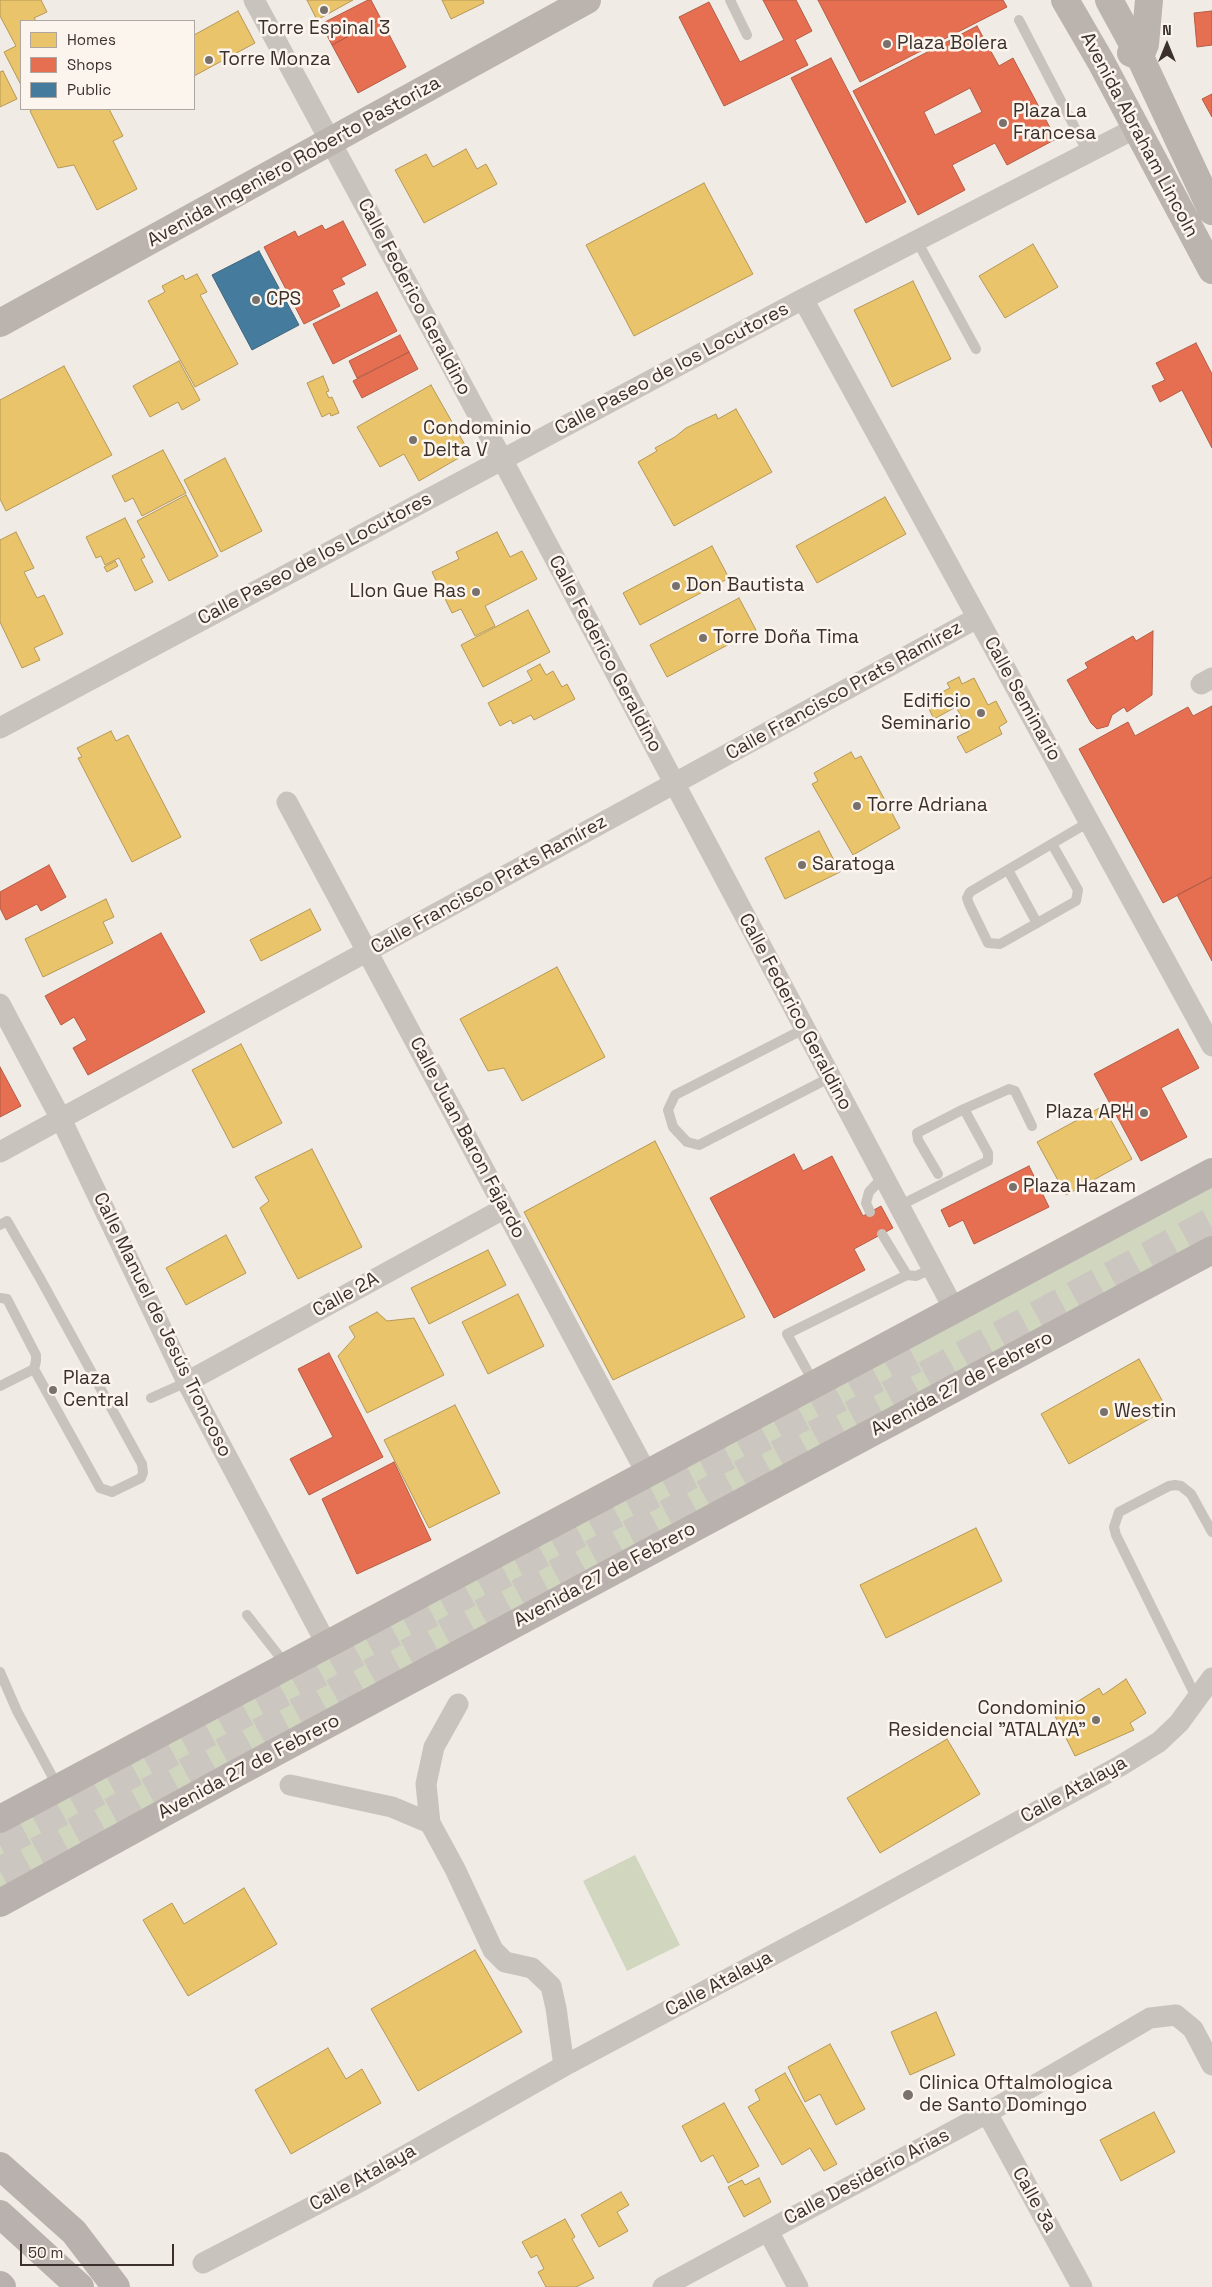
<!DOCTYPE html>
<meta charset="utf-8">
<style>
body{margin:0}
#map{position:relative;width:1212px;height:2287px;overflow:hidden;background:#f0ebe5;font-family:"Space Grotesk",sans-serif}
canvas{display:block}
.legend{position:absolute;left:20px;top:20px;width:175px;height:90px;box-sizing:border-box;background:#fbf5ee;border:1px solid #aea6a0;margin:0;padding:6px 9px;list-style:none;font-size:15px;color:#3b302b}
.legend li{display:flex;align-items:center;gap:10px;height:25px}
.legend b{width:25px;border:1px solid #aea6a0}
.north{position:absolute;left:1142px;top:20px;width:50px;height:50px;-webkit-text-stroke:4px #fbf5ee;paint-order:stroke;rotate:0deg;font-size:14px;font-weight:700;line-height:20px;text-align:center;color:#3b302b}
.north::after{content:'';display:block;margin:auto;width:18px;height:22px;background:#3b302b;clip-path:polygon(50% 0,100% 100%,50% 72%,0 100%)}
.scale{position:absolute;left:20px;top:2244px;width:154px;height:22px;box-sizing:border-box;border:2px solid #3b302b;border-top:0;padding-left:6px;font-size:15px;line-height:18px;white-space:nowrap;color:#3b302b;-webkit-text-stroke:4px #fbf5ee;paint-order:stroke}
</style>
<div id="map">
<canvas width="1212" height="2287"></canvas>
<ul class="legend">
<li><b style="height:14px;background:#e9c46a"></b>Homes</li>
<li><b style="height:14px;background:#e76f51"></b>Shops</li>
<li><b style="height:14px;background:#457b9d"></b>Public</li>
</ul>
<div class="north">N</div>
<div class="scale">50 m</div>
</div>
<script>
const ctx = document.querySelector('canvas').getContext('2d');
ctx.lineJoin = 'round';
function fill(path, color) { ctx.fillStyle = color; ctx.fill(path, 'evenodd'); }
const toPath = rows => new Path2D(rows.map(r => 'M' + r).join(''));
function strokePath(path, color, width, dash) { ctx.strokeStyle = color; ctx.lineWidth = width; ctx.lineCap = dash ? 'butt' : 'round'; ctx.setLineDash(dash || []); ctx.stroke(path); }
function label(font, color, halo, rows, align = 'center') {
  ctx.font = font + ' "Space Grotesk",sans-serif'; ctx.lineWidth = 5; ctx.setLineDash([]); ctx.textBaseline = 'middle'; ctx.strokeStyle = halo; ctx.fillStyle = color; for (const [text, x, y, turn = 0] of rows) {
    ctx.save(); ctx.translate(x, y); ctx.rotate((+turn || 0) * Math.PI / 180); ctx.textAlign = isNaN(turn) ? turn : align; if (halo) ctx.strokeText(text, 0, 0); ctx.fillText(text, 0, 0); ctx.restore();
  }
}
fill(toPath([
 [1212,1181,1212,1242,0,1895,0,1827],
 [635,1855,680,1945,627,1971,583,1881]
]), '#d1d6bf');
const homes = toPath([
 [0,0,41,0,47,12,34,18,36,21,21,21,21,85,4,52,16,46,0,16,0,0],
 [307,0,353,0,317,20,307,0],
 [442,0,483,0,484,3,451,19,442,0],
 [238,11,255,43,194,76,194,35,238,11],
 [3,71,17,99,0,107,0,72,3,71],
 [34,109,109,109,123,136,113,141,137,189,97,210,74,165,58,168,30,111,34,109],
 [466,149,477,169,486,164,497,184,424,223,395,170,426,154,433,167,466,149],
 [704,183,753,274,634,336,586,245,704,183],
 [1033,244,1058,287,1005,318,979,276,1033,244],
 [197,274,207,292,200,295,238,364,195,387,148,301,165,292,162,286,183,275,185,280,197,274],
 [913,281,951,359,892,387,854,310,913,281],
 [179,361,200,400,182,410,178,402,150,417,133,386,179,361],
 [64,366,112,455,6,511,0,499,0,400,64,366],
 [323,376,329,391,326,392,329,398,332,397,339,413,331,416,330,413,322,417,307,383,323,376],
 [431,385,469,452,419,481,404,454,380,467,357,427,431,385],
 [736,409,772,472,674,526,638,462,657,451,655,448,675,437,686,428,716,414,718,419,736,409],
 [163,450,186,493,142,516,133,498,125,502,112,476,163,450],
 [225,458,262,531,221,552,184,480,225,458],
 [186,495,218,556,169,581,137,521,186,495],
 [885,497,906,534,817,583,796,546,885,497],
 [125,518,145,557,141,559,153,582,135,591,119,558,105,565,101,556,96,558,86,537,125,518],
 [16,532,34,568,24,572,37,598,44,595,63,634,34,648,40,660,22,668,0,622,0,540,16,532],
 [497,532,510,557,522,551,537,579,485,606,495,626,475,636,461,609,452,613,432,572,459,559,456,552,497,532],
 [712,546,729,578,640,625,623,593,712,546],
 [115,561,118,566,107,572,104,567,115,561],
 [739,598,756,630,667,677,650,645,739,598],
 [528,610,550,652,483,687,461,645,528,610],
 [540,664,546,675,553,671,562,687,567,684,575,699,534,720,531,715,513,724,511,720,500,726,488,703,532,680,527,671,540,664],
 [959,677,962,684,974,678,988,705,996,701,1007,722,999,727,1002,734,966,753,957,737,969,731,956,707,934,719,925,701,950,688,947,683,959,677],
 [111,731,116,741,128,735,181,837,132,862,78,758,82,757,77,748,111,731],
 [851,752,855,759,861,756,900,828,853,855,812,784,818,781,814,773,851,752],
 [819,831,840,872,785,899,765,858,819,831],
 [106,899,114,917,103,922,113,943,43,977,25,939,106,899],
 [310,909,321,930,261,961,250,940,310,909],
 [557,967,605,1057,522,1101,504,1068,488,1071,460,1019,557,967],
 [241,1044,282,1123,233,1148,192,1070,241,1044],
 [1103,1106,1132,1159,1066,1195,1037,1142,1103,1106],
 [655,1141,745,1317,613,1380,524,1212,655,1141],
 [312,1149,362,1247,298,1279,260,1208,269,1201,255,1177,312,1149],
 [226,1235,246,1273,186,1305,166,1268,226,1235],
 [488,1250,506,1285,429,1324,411,1288,488,1250],
 [518,1294,544,1346,488,1374,462,1322,518,1294],
 [377,1312,387,1321,414,1318,444,1375,367,1413,338,1356,355,1337,349,1327,377,1312],
 [1139,1359,1167,1409,1069,1464,1041,1414,1139,1359],
 [455,1405,500,1493,429,1528,384,1440,455,1405],
 [976,1528,1002,1581,886,1638,860,1585,976,1528],
 [1126,1679,1146,1713,1130,1723,1134,1730,1075,1756,1055,1716,1099,1688,1103,1695,1126,1679],
 [947,1739,980,1794,880,1853,847,1798,947,1739],
 [244,1888,277,1944,188,1996,143,1920,172,1903,184,1924,244,1888],
 [475,1950,522,2032,418,2091,371,2009,475,1950],
 [936,2012,955,2055,910,2075,891,2032,936,2012],
 [830,2044,865,2109,836,2125,820,2094,805,2102,788,2067,830,2044],
 [328,2048,346,2079,362,2069,381,2103,291,2154,255,2090,328,2048],
 [785,2073,837,2164,824,2171,810,2148,782,2165,748,2107,760,2100,755,2090,785,2073],
 [724,2103,759,2166,728,2183,713,2155,701,2162,682,2126,724,2103],
 [1154,2112,1175,2152,1121,2181,1100,2140,1154,2112],
 [759,2178,771,2202,744,2217,728,2187,742,2180,745,2185,759,2178],
 [621,2192,629,2205,617,2212,628,2231,599,2247,581,2215,621,2192],
 [565,2219,575,2237,572,2239,594,2278,576,2287,546,2287,538,2272,544,2269,537,2255,531,2258,522,2242,565,2219]
]);
fill(homes, '#e9c46a');
strokePath(homes, '#b59857', 1);
const shops = toPath([
 [368,0,371,0,381,19,332,45,321,24,368,0],
 [763,0,796,0,812,31,795,40,808,65,724,106,679,17,709,2,740,62,784,40,763,0],
 [818,0,1003,0,1007,7,860,82,818,0],
 [1212,11,1212,45,1197,47,1194,13,1212,11],
 [381,19,406,67,358,93,332,45,381,19],
 [977,26,999,66,1013,58,1056,139,1007,165,995,143,952,165,965,190,918,215,853,91,977,26],
 [970,88,982,112,935,135,924,112,970,88],
 [831,58,906,202,866,223,791,78,831,58],
 [1212,94,1212,117,1202,99,1212,94],
 [343,221,366,265,341,278,345,284,332,290,340,306,304,324,264,247,295,231,298,237,322,225,325,230,343,221],
 [377,292,397,331,333,364,313,324,377,292],
 [400,335,409,352,357,378,349,361,400,335],
 [1196,343,1212,374,1212,448,1182,390,1160,402,1152,386,1165,380,1156,363,1196,343],
 [409,352,418,369,362,398,353,381,409,352],
 [1153,631,1152,695,1127,712,1124,707,1112,715,1108,726,1097,729,1091,723,1067,680,1088,668,1085,663,1133,636,1136,641,1153,631],
 [1212,706,1212,877,1163,903,1079,749,1128,722,1135,736,1188,707,1193,716,1212,706],
 [49,865,66,897,41,911,37,904,6,920,0,908,0,892,49,865],
 [1212,877,1212,961,1177,895,1212,877],
 [161,933,205,1012,88,1075,73,1048,87,1040,74,1017,61,1025,45,996,161,933],
 [1178,1029,1199,1068,1161,1088,1187,1137,1141,1161,1094,1074,1178,1029],
 [0,1067,21,1106,0,1117,0,1067],
 [794,1154,803,1171,832,1156,863,1216,881,1206,893,1228,854,1249,865,1270,774,1318,710,1198,794,1154],
 [1029,1166,1049,1207,974,1244,963,1220,949,1227,941,1210,1029,1166],
 [329,1353,383,1457,309,1495,290,1459,333,1437,298,1369,329,1353],
 [394,1462,431,1540,357,1574,322,1499,394,1462]
]);
fill(shops, '#e76f51');
strokePath(shops, '#b35c46', 1);
const public = toPath([
 [259,251,299,325,252,350,212,275,259,251]
]);
fill(public, '#457b9d');
strokePath(public, '#42647b', 1);
strokePath(toPath([
 [0,1845,603,1521,915,1359],
 [0,1871,1212,1221]
]), '#ccc6c0', 28, [28, 14]);
strokePath(toPath([
 [730,0,747,35],
 [1019,20,1088,153],
 [917,241,976,349],
 [1052,844,1078,890,1076,901,1000,944,988,943,969,904,967,898,970,892,1089,822],
 [1008,870,1037,923],
 [804,1029,675,1095,668,1110,673,1127,687,1142,699,1145,829,1078],
 [964,1109,1009,1089,1015,1091,1032,1126],
 [899,1206,988,1161,988,1153,964,1109,917,1133,918,1140,938,1174],
 [870,1212,866,1203,869,1192,883,1177],
 [0,1225,7,1221,41,1280,142,1464,143,1473,141,1478,112,1492,100,1488,34,1369],
 [882,1234,907,1275,916,1276,932,1269],
 [0,1298,7,1299,36,1355,36,1361,34,1369,0,1386],
 [814,1383,787,1334,907,1275],
 [151,1398,187,1382],
 [247,1615,287,1666],
 [0,1672,17,1711,58,1787],
 [1197,1699,1116,1535,1114,1527,1119,1512,1169,1486,1175,1485,1181,1486,1191,1494,1212,1532]
]), '#c9c3be', 10);
strokePath(toPath([
 [254,0,502,459,954,1309],
 [803,299,1212,1046],
 [1201,684,1212,678],
 [0,728,803,299,1136,128],
 [287,802,647,1474],
 [0,1004,61,1119,187,1382,327,1645],
 [0,1152,977,618],
 [187,1382,505,1208],
 [458,1704,434,1747,426,1784,430,1823,455,1869,493,1950,505,1962,532,1968,551,1986,556,2008,564,2066],
 [290,1785,392,1807,430,1823],
 [987,2113,1082,2287],
 [768,2231,798,2287],
 [203,2263,350,2187,564,2066,846,1916,1120,1766,1159,1742,1179,1723,1212,1678],
 [663,2287,987,2113,1150,2018,1176,2015,1193,2029,1212,2065]
]), '#c9c3be', 21);
strokePath(toPath([
 [1065,0,1101,62,1212,270],
 [1109,0,1140,57,1212,211],
 [1131,53,1140,57,1145,44,1149,0],
 [0,323,587,0]
]), '#bab3ae', 28);
strokePath(toPath([
 [0,1819,1212,1172],
 [0,1903,231,1776,1212,1250],
 [0,2166,74,2232,116,2287],
 [0,2214,80,2287],
 [0,2285,2,2287]
]), '#b8b1ad', 28);
for (const [x, y, r, color] of [
 [324,10,5,"#7a716c"],
 [887,44,5,"#7a716c"],
 [209,60,5,"#7a716c"],
 [1003,123,5,"#7a716c"],
 [256,300,5,"#7a716c"],
 [413,440,5,"#7a716c"],
 [676,586,5,"#7a716c"],
 [476,592,5,"#7a716c"],
 [703,638,5,"#7a716c"],
 [981,713,5,"#7a716c"],
 [857,806,5,"#7a716c"],
 [802,865,5,"#7a716c"],
 [1144,1113,5,"#7a716c"],
 [1013,1187,5,"#7a716c"],
 [53,1390,5,"#7a716c"],
 [1104,1412,5,"#7a716c"],
 [1096,1720,5,"#7a716c"],
 [908,2095,6,"#7a716c"]
]) { const dot = new Path2D(); dot.arc(x, y, r, 0, 2 * Math.PI); ctx.fillStyle = color; ctx.fill(dot); strokePath(dot, '#fbf5ee', 2); }
label('19px', '#3b302b', '#fbf5ee', [
 ["Torre Espinal 3",324,29,"center"],
 ["Plaza Bolera",897,44],
 ["Torre Monza",219,60],
 ["Plaza La",1013,112],
 ["Francesa",1013,134],
 ["CPS",266,300],
 ["Condominio",423,429],
 ["Delta V",423,451],
 ["Don Bautista",686,586],
 ["Llon Gue Ras",466,592,"right"],
 ["Torre Doña Tima",713,638],
 ["Edificio",971,702,"right"],
 ["Seminario",971,724,"right"],
 ["Torre Adriana",867,806],
 ["Saratoga",812,865],
 ["Plaza APH",1134,1113,"right"],
 ["Plaza Hazam",1023,1187],
 ["Plaza",63,1379],
 ["Central",63,1401],
 ["Westin",1114,1412],
 ["Condominio",1086,1709,"right"],
 ["Residencial \"ATALAYA\"",1086,1731,"right"],
 ["Clinica Oftalmologica",919,2084],
 ["de Santo Domingo",919,2106]
], 'left');
label('19px', '#3b302b', '#fbf5ee', [
 ["Avenida Abraham Lincoln",1139,135,62],
 ["Avenida Ingeniero Roberto Pastoriza",294,162,-29],
 ["Calle Federico Geraldino",414,297,62],
 ["Calle Paseo de los Locutores",672,369,-28],
 ["Calle Paseo de los Locutores",315,559,-28],
 ["Calle Federico Geraldino",605,654,62],
 ["Calle Francisco Prats Ramírez",844,691,-29],
 ["Calle Seminario",1022,699,61],
 ["Calle Francisco Prats Ramírez",489,885,-29],
 ["Calle Federico Geraldino",795,1012,62],
 ["Calle Juan Baron Fajardo",467,1138,62],
 ["Calle 2A",346,1295,-29],
 ["Calle Manuel de Jesús Troncoso",162,1325,64],
 ["Avenida 27 de Febrero",962,1384,-28],
 ["Avenida 27 de Febrero",605,1575,-28],
 ["Avenida 27 de Febrero",249,1767,-28],
 ["Calle Atalaya",1074,1790,-29],
 ["Calle Atalaya",719,1984,-28],
 ["Calle Desiderio Arias",867,2177,-28],
 ["Calle Atalaya",363,2178,-29],
 ["Calle 3a",1034,2200,61]
]);
</script>
